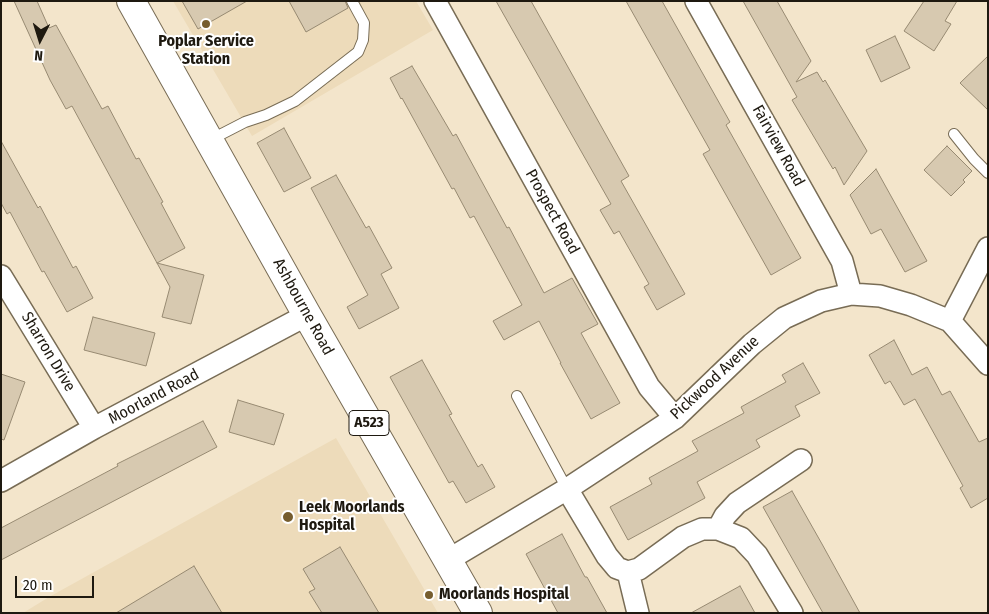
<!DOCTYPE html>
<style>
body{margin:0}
#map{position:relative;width:989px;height:614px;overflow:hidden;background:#f3e5cb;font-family:"Fira Sans Condensed",sans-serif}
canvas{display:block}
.frame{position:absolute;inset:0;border:2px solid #1e1910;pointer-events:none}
.north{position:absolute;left:15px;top:15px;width:50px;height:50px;-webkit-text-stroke:4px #fff;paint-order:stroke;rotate:185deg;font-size:14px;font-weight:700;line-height:20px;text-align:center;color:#1e1910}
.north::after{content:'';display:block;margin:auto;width:18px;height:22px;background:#1e1910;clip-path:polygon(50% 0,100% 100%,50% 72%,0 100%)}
.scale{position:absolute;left:15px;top:576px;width:79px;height:22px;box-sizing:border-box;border:2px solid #1e1910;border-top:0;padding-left:6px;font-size:15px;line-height:18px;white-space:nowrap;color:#1e1910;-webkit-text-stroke:4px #fff;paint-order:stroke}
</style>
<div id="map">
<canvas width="989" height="614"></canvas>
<div class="frame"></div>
<div class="north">N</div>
<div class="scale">20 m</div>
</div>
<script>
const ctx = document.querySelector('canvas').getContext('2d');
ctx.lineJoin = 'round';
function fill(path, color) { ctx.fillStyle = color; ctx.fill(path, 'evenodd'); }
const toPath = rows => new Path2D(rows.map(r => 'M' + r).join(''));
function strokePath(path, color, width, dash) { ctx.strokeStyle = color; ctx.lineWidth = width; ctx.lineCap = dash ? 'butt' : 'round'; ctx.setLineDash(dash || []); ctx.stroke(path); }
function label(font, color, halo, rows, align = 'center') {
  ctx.font = font + ' "Fira Sans Condensed",sans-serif'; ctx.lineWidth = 4; ctx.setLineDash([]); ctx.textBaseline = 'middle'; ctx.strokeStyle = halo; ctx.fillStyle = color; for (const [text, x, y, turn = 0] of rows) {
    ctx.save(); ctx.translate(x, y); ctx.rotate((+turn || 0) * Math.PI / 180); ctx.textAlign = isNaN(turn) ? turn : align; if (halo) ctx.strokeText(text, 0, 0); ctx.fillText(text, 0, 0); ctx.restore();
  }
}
fill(toPath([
 [173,1,416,1,433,30,252,136],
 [336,438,438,613,23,613,49,597]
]), '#eddbba');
const building = toPath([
 [14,1,37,1,49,28,56,25,102,109,108,106,136,159,139,158,163,202,161,203,185,248,157,263,72,106,66,109,50,80,14,1],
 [182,1,247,1,198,29,182,1],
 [289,1,345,1,348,8,306,32,289,1],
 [496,1,531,1,629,176,621,181,685,294,657,310,644,287,649,284,619,231,614,234,600,210,611,204,496,1],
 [626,1,662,1,730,122,726,125,801,258,771,275,703,154,710,150,626,1],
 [743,1,777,1,811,61,796,82,817,72,823,82,825,80,867,151,844,185,835,167,833,169,792,100,797,97,743,1],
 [924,1,957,1,945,21,951,24,934,51,904,31,924,1],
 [895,36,910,68,881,82,866,50,895,36],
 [988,56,988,110,960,83,988,56],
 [412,66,453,136,456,134,507,228,509,227,544,293,572,278,598,324,581,333,620,403,591,419,560,363,561,363,539,321,504,340,493,321,522,305,474,216,470,218,454,188,452,189,402,98,401,99,390,78,412,66],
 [284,128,311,178,284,192,257,143,284,128],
 [1,141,38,208,40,206,73,268,76,266,93,298,67,312,44,271,42,272,10,212,7,214,1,203,1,141],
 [947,146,972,171,963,180,965,182,951,196,924,170,947,146],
 [876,169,927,261,905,272,881,229,871,234,850,195,876,169],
 [336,175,366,228,369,226,392,268,381,274,399,308,359,329,347,307,368,295,311,188,336,175],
 [157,263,204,275,191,324,162,317,170,287,157,263],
 [93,317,155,333,146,366,84,350,93,317],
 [894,340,912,375,927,367,942,395,950,391,979,442,988,438,988,498,971,508,960,488,963,486,915,399,904,405,890,381,885,384,869,355,894,340],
 [422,360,452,414,449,415,478,467,482,464,495,487,466,503,453,481,449,483,390,377,422,360],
 [803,363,820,393,795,406,800,416,756,440,760,447,697,482,705,498,628,540,610,507,652,484,649,478,698,451,692,441,744,413,741,407,786,382,782,375,803,363],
 [1,374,25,382,4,440,1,439,1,374],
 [238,400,284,414,274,445,229,432,238,400],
 [203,421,217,447,1,560,1,528,118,466,117,464,203,421],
 [792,491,822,544,860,613,823,613,763,507,792,491],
 [562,534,585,577,587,577,607,613,558,613,526,554,562,534],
 [340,547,379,613,322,613,309,592,315,589,303,569,340,547],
 [194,566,222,613,116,613,194,566],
 [740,586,755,613,691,613,740,586]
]);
fill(building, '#d7c9b0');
strokePath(building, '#978a72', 1);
const lane = toPath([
 [954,134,974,159,988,173],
 [210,140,245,122,266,115,295,101,358,52,363,40,364,23,352,1],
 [517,396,567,489]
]);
const street = toPath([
 [435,1,649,387,675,418],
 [696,1,842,261,851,294],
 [1,276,94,428],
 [950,321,988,248],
 [1,481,94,428,307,315],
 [567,489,607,556,617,568,628,572,639,569,683,537,702,529,718,529,741,538,757,555,792,613],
 [718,529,725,516,737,503,801,460],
 [448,560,567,489,675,418,752,344,784,318,821,301,851,294,880,296,911,305,950,321,988,364],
 [628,572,638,613]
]);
const highway = toPath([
 [131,1,307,315,478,613]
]);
strokePath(lane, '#786c55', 12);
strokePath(street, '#786c55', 24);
strokePath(highway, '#786c55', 30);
strokePath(lane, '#fff', 10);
strokePath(street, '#fff', 21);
strokePath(highway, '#fff', 28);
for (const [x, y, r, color] of [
 [206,24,5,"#765d2e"],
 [288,517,6,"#765d2e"],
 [429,595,5,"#765d2e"]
]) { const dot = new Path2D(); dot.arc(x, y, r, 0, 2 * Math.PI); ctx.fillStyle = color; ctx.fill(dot); strokePath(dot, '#fff', 2); }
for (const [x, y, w] of [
 [369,423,40]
]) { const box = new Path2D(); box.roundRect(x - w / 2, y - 12.5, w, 25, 4); ctx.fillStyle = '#fff'; ctx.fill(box); strokePath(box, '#1e1910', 1); }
label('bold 15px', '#1e1910', null, [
 ["A523",369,423]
]);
label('bold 16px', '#1e1910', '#fff', [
 ["Poplar Service",206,42,"center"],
 ["Station",206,60,"center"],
 ["Leek Moorlands",299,508],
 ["Hospital",299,526],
 ["Moorlands Hospital",439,595]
], 'left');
label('16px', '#1e1910', '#fff', [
 ["Fairview Road",778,146,61],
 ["Prospect Road",552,212,61],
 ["Ashbourne Road",303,307,61],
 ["Sharron Drive",48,352,59],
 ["Pickwood Avenue",715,378,-43],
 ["Moorland Road",154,397,-28]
]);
</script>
